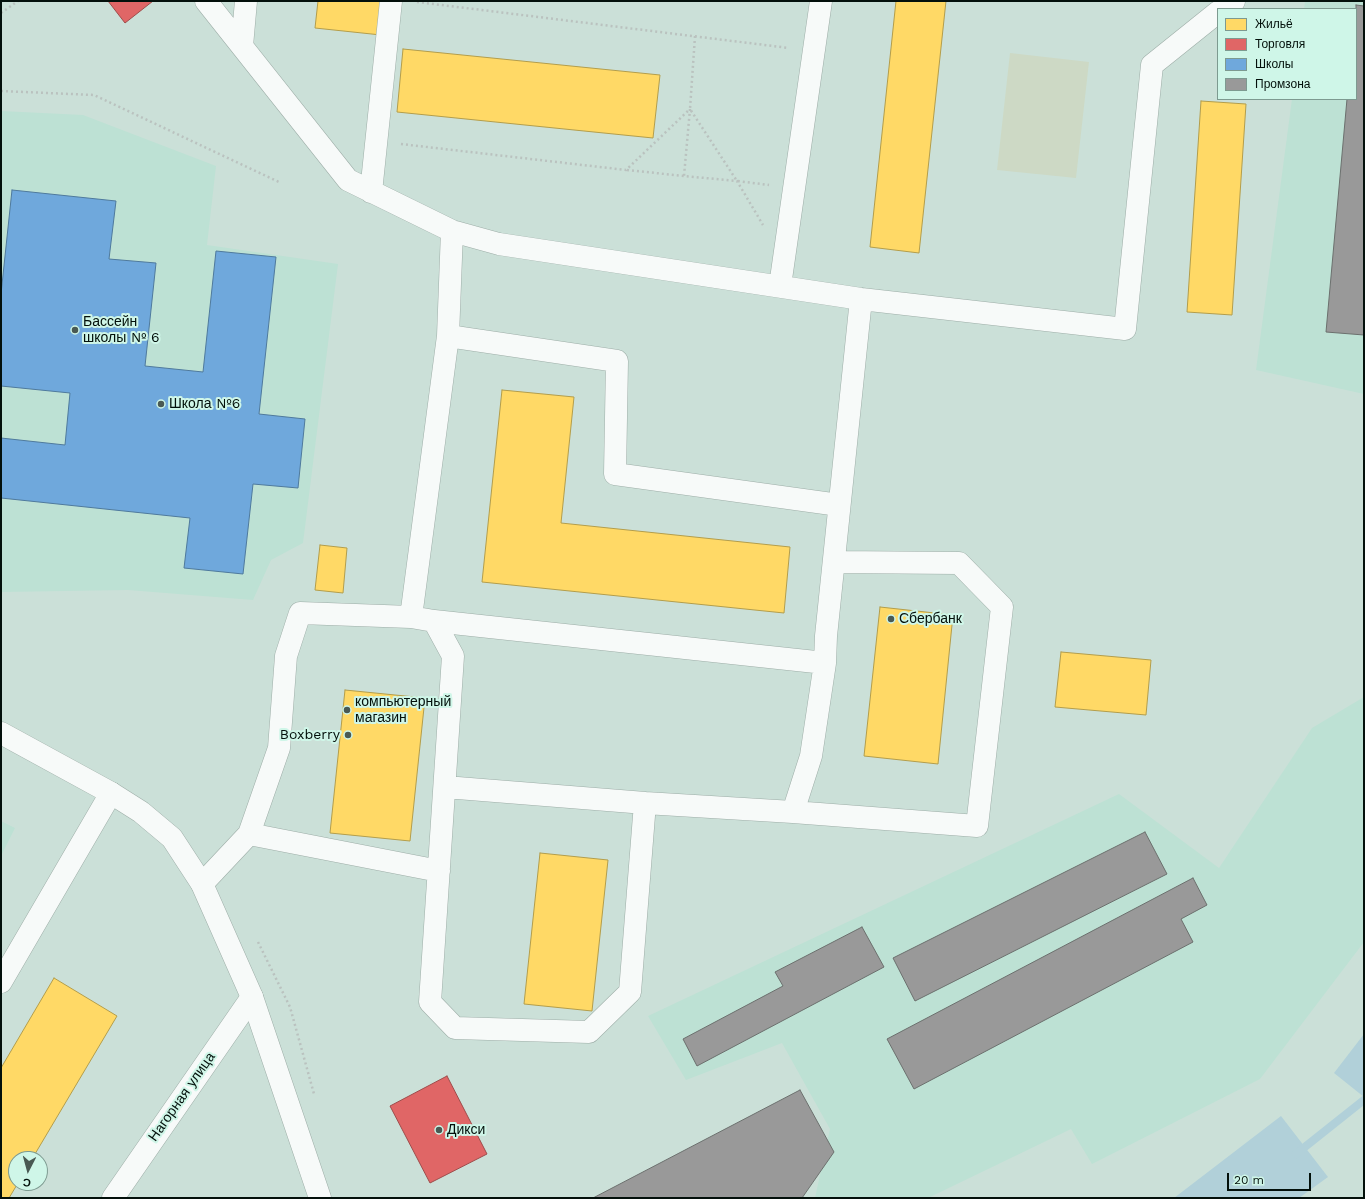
<!DOCTYPE html>
<meta charset="utf-8">
<style>
body{margin:0}
#map{position:relative;width:1365px;height:1199px;overflow:hidden;background:#cbe0d8;font-family:"Work Sans",sans-serif}
canvas{display:block}
.frame{position:absolute;inset:0;border:2px solid #03100b;pointer-events:none}
.legend{position:absolute;left:1217px;top:8px;width:140px;height:92px;box-sizing:border-box;background:#cff6e8;border:1px solid #7d9a90;margin:0;padding:5px 7px;list-style:none;font-size:12px;color:#03100b}
.legend li{display:flex;align-items:center;gap:8px;height:20px}
.legend b{width:20px;border:1px solid #7d9a90}
.north{position:absolute;left:8px;top:1151px;width:40px;height:40px;box-sizing:border-box;background:#cff6e8;border:1px solid #7d9a90;border-radius:50%;rotate:186deg;font-size:11px;font-weight:700;line-height:16px;text-align:center;color:#03100b}
.north::after{content:'';display:block;margin:auto;width:14px;height:18px;background:#495953;clip-path:polygon(50% 0,100% 100%,50% 72%,0 100%)}
.scale{position:absolute;left:1227px;top:1173px;width:84px;height:18px;box-sizing:border-box;border:2px solid #03100b;border-top:0;padding-left:5px;font-size:12px;line-height:14px;white-space:nowrap;color:#03100b;-webkit-text-stroke:3px #cff6e8;paint-order:stroke}
</style>
<div id="map">
<canvas width="1365" height="1199"></canvas>
<div class="frame"></div>
<ul class="legend">
<li><b style="height:11px;background:#ffd966"></b>Жильё</li>
<li><b style="height:11px;background:#e06666"></b>Торговля</li>
<li><b style="height:11px;background:#6fa8dc"></b>Школы</li>
<li><b style="height:11px;background:#999"></b>Промзона</li>
</ul>
<div class="north">С</div>
<div class="scale">20 m</div>
</div>
<script>
const ctx = document.querySelector('canvas').getContext('2d');
ctx.lineJoin = 'round';
function fill(path, color) { ctx.fillStyle = color; ctx.fill(path, 'evenodd'); }
const toPath = rows => new Path2D(rows.map(r => 'M' + r).join(''));
function strokePath(path, color, width, dash) { ctx.strokeStyle = color; ctx.lineWidth = width; ctx.lineCap = dash ? 'butt' : 'round'; ctx.setLineDash(dash || []); ctx.stroke(path); }
function label(font, color, halo, rows, align = 'center') {
  ctx.font = font + ' "Work Sans",sans-serif'; ctx.lineWidth = 4; ctx.setLineDash([]); ctx.textBaseline = 'middle'; ctx.strokeStyle = halo; ctx.fillStyle = color; for (const [text, x, y, turn = 0] of rows) {
    ctx.save(); ctx.translate(x, y); ctx.rotate((+turn || 0) * Math.PI / 180); ctx.textAlign = isNaN(turn) ? turn : align; if (halo) ctx.strokeText(text, 0, 0); ctx.fillText(text, 0, 0); ctx.restore();
  }
}
fill(toPath([
 [1305,1,1364,1,1364,394,1256,370,1292,99,1356,99,1356,9,1304,9],
 [1,111,83,115,216,166,207,245,338,264,303,543,271,560,253,600,128,590,1,592],
 [1364,697,1364,942,1260,1079,1092,1164,1071,1129,928,1198,815,1198,830,1129,782,1043,686,1080,648,1016,1119,794,1219,868,1312,728],
 [1,821,15,828,1,856]
]), '#bde1d4');
fill(toPath([
 [1010,53,1089,62,1076,178,997,170]
]), '#cdd9c5');
fill(toPath([
 [1364,1034,1364,1097,1334,1073],
 [1281,1116,1328,1177,1299,1198,1174,1198]
]), '#b1d0d9');
const homes = toPath([
 [318,1,384,1,381,35,315,28,318,1],
 [896,1,946,1,919,253,870,247,896,1],
 [403,49,660,75,653,138,397,112,403,49],
 [1201,101,1246,104,1232,315,1187,312,1201,101],
 [502,390,574,397,561,523,790,547,784,613,482,582,502,390],
 [320,545,347,548,343,593,315,590,320,545],
 [880,607,953,615,938,764,864,756,880,607],
 [1061,652,1151,660,1146,715,1055,707,1061,652],
 [345,690,425,698,410,841,330,833,345,690],
 [540,853,608,860,592,1011,524,1004,540,853],
 [54,978,117,1016,32,1159,16,1159,16,1183,18,1183,9,1198,1,1198,1,1068,54,978]
]);
fill(homes, '#ffd966');
strokePath(homes, '#b39d4b', 1);
const shops = toPath([
 [108,1,153,1,125,23,108,1],
 [447,1076,487,1154,430,1183,390,1106,447,1076]
]);
fill(shops, '#e06666');
strokePath(shops, '#9e4c4b', 1);
const schools = toPath([
 [12,190,116,201,109,259,156,263,145,366,203,372,216,251,276,257,259,414,305,419,298,488,253,484,243,574,184,568,190,518,1,498,1,438,65,445,70,393,1,386,1,294,12,190]
]);
fill(schools, '#6fa8dc');
strokePath(schools, '#4f7a9d', 1);
const industry = toPath([
 [1356,5,1364,6,1364,335,1326,332,1347,99,1356,99,1356,5],
 [1145,832,1167,874,915,1001,893,958,1145,832],
 [1193,878,1207,905,1181,919,1193,942,914,1089,887,1039,1193,878],
 [862,927,884,967,697,1066,683,1039,783,986,775,972,862,927],
 [800,1090,834,1152,802,1198,593,1198,800,1090]
]);
fill(industry, '#999');
strokePath(industry, '#6c706e', 1);
strokePath(toPath([
 [1296,1154,1364,1100]
]), '#b1d0d9', 8);
const minor = toPath([
 [206,1,348,180,452,231,499,244,861,299,1125,329,1152,65,1218,12],
 [1222,9,1234,1],
 [242,46,246,1],
 [371,192,391,1],
 [780,286,821,1],
 [448,336,617,361,615,474,839,505],
 [411,617,434,621,453,656,430,1002,455,1028,589,1032,630,992,645,803,445,787],
 [434,621,825,663,811,756,793,812,645,803],
 [825,663,826,636,861,299],
 [793,812,977,826,1002,607,959,563,834,562],
 [249,834,439,871],
 [202,884,249,834,279,748,286,656,300,613,411,617,448,336,452,231],
 [1,982,111,793],
 [113,1198,252,997]
]);
const major = toPath([
 [1,733,111,793,141,812,172,838,202,884,252,997,320,1198]
]);
strokePath(minor, '#9dada7', 23);
strokePath(major, '#9dada7', 23);
strokePath(toPath([
 [417,2,789,48],
 [1,13,18,1],
 [695,36,690,109,737,181,769,185],
 [1,91,94,95,281,183],
 [690,109,684,176,737,181,763,225],
 [401,144,626,170,690,109],
 [627,170,684,176],
 [258,942,290,1007,314,1094]
]), '#bac2bf', 2.5, [2, 3]);
strokePath(minor, '#f7faf9', 22);
strokePath(major, '#f7faf9', 22);
for (const [x, y, r, color] of [
 [75,330,4,"#495953"],
 [161,404,4,"#495953"],
 [891,619,4,"#495953"],
 [347,710,4,"#495953"],
 [348,735,4,"#495953"],
 [439,1130,4,"#495953"]
]) { const dot = new Path2D(); dot.arc(x, y, r, 0, 2 * Math.PI); ctx.fillStyle = color; ctx.fill(dot); strokePath(dot, '#cff6e8', 1.5); }
label('14px', '#03100b', '#cff6e8', [
 ["Бассейн",83,322],
 ["школы № 6",83,338],
 ["Школа №6",169,404],
 ["Сбербанк",899,619],
 ["компьютерный",355,702],
 ["магазин",355,718],
 ["Boxberry",340,735,"right"],
 ["Дикси",447,1130]
], 'left');
label('14px', '#03100b', '#cff6e8', [
 ["Нагорная улица",182,1097,-55]
]);
</script>
